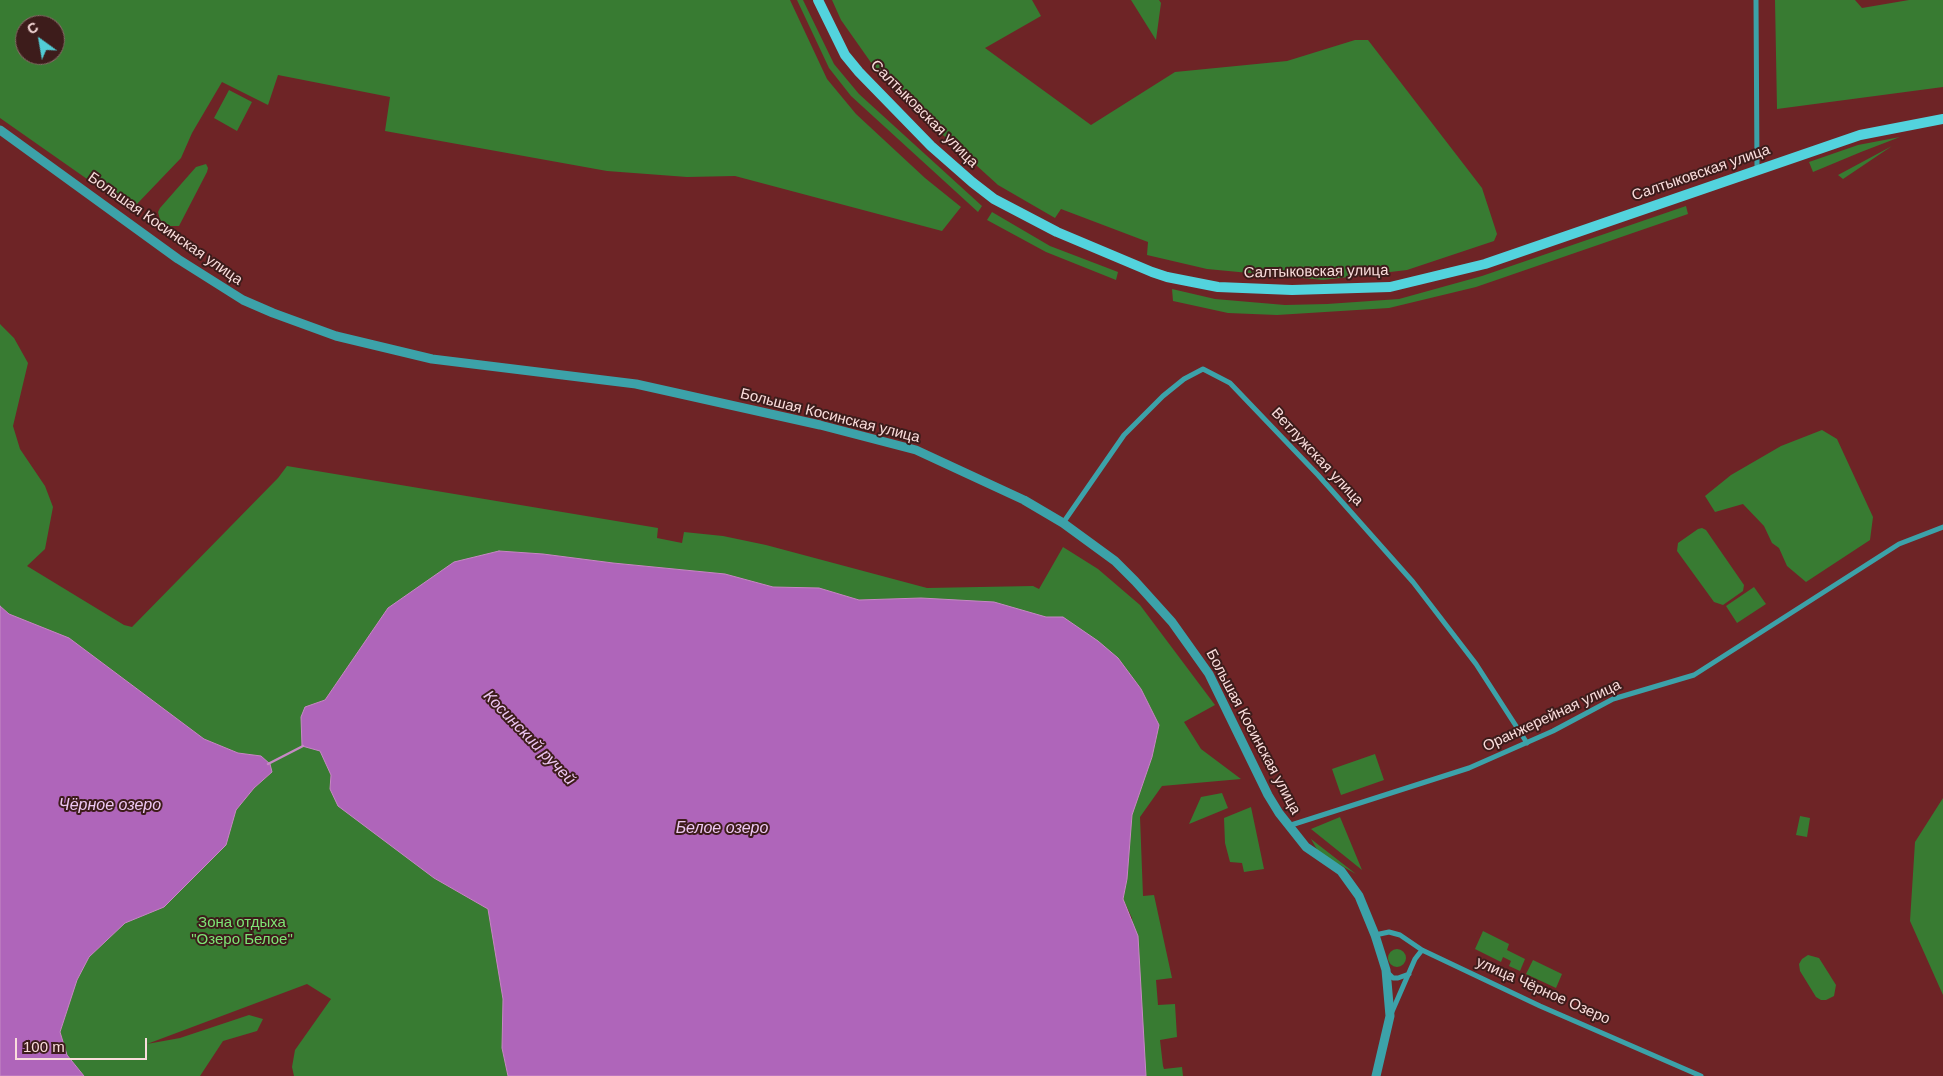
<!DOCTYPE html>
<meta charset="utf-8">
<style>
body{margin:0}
#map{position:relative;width:1943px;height:1076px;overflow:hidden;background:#6e2426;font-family:Helvetica,sans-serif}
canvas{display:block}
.north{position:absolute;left:15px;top:15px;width:50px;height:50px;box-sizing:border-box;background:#3d1c1b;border:1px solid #896968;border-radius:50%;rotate:328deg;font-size:14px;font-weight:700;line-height:20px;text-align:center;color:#fadddc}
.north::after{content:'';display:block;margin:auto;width:18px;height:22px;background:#52ccd5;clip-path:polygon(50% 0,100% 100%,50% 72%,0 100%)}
.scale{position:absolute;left:15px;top:1038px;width:132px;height:22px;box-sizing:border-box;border:2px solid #fadddc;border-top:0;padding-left:6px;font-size:15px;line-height:18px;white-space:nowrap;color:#fadddc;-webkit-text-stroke:4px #3d1c1b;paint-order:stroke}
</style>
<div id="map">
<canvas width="1943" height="1076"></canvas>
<div class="north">С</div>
<div class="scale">100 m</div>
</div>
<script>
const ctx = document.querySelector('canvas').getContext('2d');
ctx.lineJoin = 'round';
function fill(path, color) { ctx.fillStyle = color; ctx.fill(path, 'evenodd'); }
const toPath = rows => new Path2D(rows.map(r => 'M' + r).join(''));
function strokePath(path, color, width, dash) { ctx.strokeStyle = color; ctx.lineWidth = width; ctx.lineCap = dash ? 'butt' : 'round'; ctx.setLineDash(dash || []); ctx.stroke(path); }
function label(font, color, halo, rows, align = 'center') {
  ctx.font = font + ' Helvetica,sans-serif'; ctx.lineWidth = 4; ctx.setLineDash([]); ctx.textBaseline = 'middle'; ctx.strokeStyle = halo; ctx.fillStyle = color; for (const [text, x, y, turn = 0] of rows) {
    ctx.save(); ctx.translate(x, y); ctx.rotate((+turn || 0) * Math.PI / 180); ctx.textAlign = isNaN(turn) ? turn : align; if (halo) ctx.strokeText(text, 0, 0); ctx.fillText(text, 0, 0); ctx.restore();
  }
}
fill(toPath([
 [0,0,790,0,827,79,856,114,925,178,961,207,942,231,735,176,687,177,607,171,385,131,390,97,278,75,268,105,222,82,192,133,181,158,136,205,127,207,0,118],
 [25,25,55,25,55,55,25,55],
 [797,0,803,0,834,64,859,94,982,206,978,212,851,96,829,68],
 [832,0,1032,0,1041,16,985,48,1091,125,1175,72,1287,61,1355,40,1368,40,1482,188,1497,234,1494,241,1407,270,1323,280,1207,269,1147,255,1148,242,1061,209,1055,218,998,185,911,106,872,64,841,20],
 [1131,0,1159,0,1161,3,1156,40],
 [1775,0,1855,0,1862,8,1909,0,1943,0,1943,87,1777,109],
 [229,90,252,102,237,131,214,118],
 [1900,137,1861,152,1813,172,1809,162,1858,145],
 [1892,146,1843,179,1838,175],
 [206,164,208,168,207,172,179,226,168,226,160,220,158,212,160,208,196,167],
 [1686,206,1688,214,1476,287,1389,308,1277,315,1228,313,1173,301,1172,289,1215,299,1285,305,1327,304,1399,299,1482,276],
 [992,212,1050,246,1118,272,1116,280,1046,252,987,220],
 [0,324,14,338,28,363,13,426,20,449,45,486,53,507,45,549,27,566,124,625,132,627,278,478,287,466,658,528,657,538,682,543,684,532,723,536,766,545,927,588,1033,586,1039,589,1063,547,1098,569,1140,605,1215,705,1184,722,1201,749,1241,779,1162,786,1140,817,1143,896,1154,895,1172,978,1156,980,1158,1005,1175,1004,1177,1037,1160,1040,1163,1066,1164,1069,1182,1067,1183,1076,1146,1076,1132,918,1123,899,1127,879,1132,815,1152,757,1159,725,1141,689,1118,658,1063,617,1046,617,921,598,859,600,819,588,773,587,725,574,613,563,543,554,499,551,388,608,325,700,305,707,331,775,330,789,434,878,488,909,503,999,502,1048,508,1076,294,1076,292,1067,295,1050,331,999,307,984,147,1044,180,1038,249,1015,263,1019,257,1031,223,1041,200,1076,84,1076,67,1055,60,1032,77,980,89,957,125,922,164,907,226,845,236,810,254,788,272,772,261,756,238,753,204,739,69,638,9,614,0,606],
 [1822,430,1837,439,1873,517,1870,540,1806,582,1787,566,1779,548,1772,543,1764,526,1743,504,1715,512,1705,496,1731,475,1781,446],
 [1702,528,1706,530,1744,585,1743,591,1723,605,1714,602,1677,551,1678,543,1698,529],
 [1754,587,1766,604,1737,623,1726,606],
 [1375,754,1384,780,1341,795,1332,769],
 [1222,793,1228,808,1189,824,1201,797],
 [1943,798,1943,995,1910,921,1915,842],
 [1251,807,1264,869,1244,872,1242,863,1230,862,1225,843,1224,818],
 [1800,816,1810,818,1807,837,1796,835],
 [1340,817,1362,870,1311,829],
 [1311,839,1356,874,1319,853],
 [1483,931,1509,944,1507,950,1525,959,1520,971,1509,966,1511,961,1503,957,1501,962,1475,949],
 '1388 958a9 9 0 1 1 18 0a9 9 0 1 1-18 0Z',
 [1808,955,1819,958,1836,985,1834,996,1826,1000,1821,1000,1816,997,1800,971,1799,964,1802,959],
 [1533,960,1562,974,1556,988,1526,974]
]), '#387b32');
const water = toPath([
 [499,551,543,554,613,563,725,574,773,587,819,588,859,600,921,598,994,602,1046,617,1063,617,1098,641,1118,658,1141,689,1159,725,1152,757,1132,815,1127,879,1123,899,1138,936,1146,1076,508,1076,502,1048,503,999,488,909,434,878,338,806,330,789,331,775,320,751,302,746,301,717,305,707,325,700,388,608,454,562,499,551],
 [0,606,9,614,69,638,204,739,238,753,261,756,270,764,272,772,254,788,236,810,226,845,164,907,125,923,89,957,77,980,60,1032,67,1055,84,1076,0,1076,0,606]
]);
fill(water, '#af65ba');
strokePath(water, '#c689c4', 1);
strokePath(toPath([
 [268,764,303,746]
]), '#c689c4', 2.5);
strokePath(toPath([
 [1756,0,1757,169],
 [1063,523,1124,435,1163,396,1184,379,1203,369,1230,383,1318,475,1413,582,1476,664,1527,743],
 [1288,826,1469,768,1553,731,1613,699,1694,675,1899,544,1943,527],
 [1375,935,1389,932,1400,935,1422,950,1540,1006,1701,1076],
 [1388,973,1393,978,1398,978,1409,974],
 [1391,1014,1415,959,1422,950]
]), '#3ca2a9', 5);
strokePath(toPath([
 [0,130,178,259,243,300,273,313,336,336,432,359,636,384,820,425,916,450,1024,500,1063,523,1115,561,1135,581,1172,622,1209,674,1268,795,1279,813,1306,847,1341,871,1359,896,1375,935,1386,970,1390,1016,1376,1076]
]), '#3ca2a9', 9);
strokePath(toPath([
 [818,0,845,55,859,72,931,146,972,182,994,199,1057,232,1152,272,1167,277,1218,287,1292,290,1390,287,1485,264,1860,135,1943,119]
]), '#53d3dd', 10);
label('15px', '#fadddc', '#3d1c1b', [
 ["Салтыковская улица",924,114,45],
 ["Салтыковская улица",1701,173,-19],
 ["Большая Косинская улица",165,229,35],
 ["Салтыковская улица",1316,272,-1],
 ["Большая Косинская улица",830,416,14],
 ["Ветлужская улица",1317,457,47],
 ["Оранжерейная улица",1552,716,-25],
 ["Большая Косинская улица",1253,732,62],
 ["улица Чёрное Озеро",1543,991,24]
]);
label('15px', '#7ee475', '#3d1c1b', [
 ["Зона отдыха",242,923],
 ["\"Озеро Белое\"",242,940]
]);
label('italic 16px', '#edc7f2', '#3d1c1b', [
 ["Косинский ручей",529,738,46],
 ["Чёрное озеро",110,806],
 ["Белое озеро",722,829]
]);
</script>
